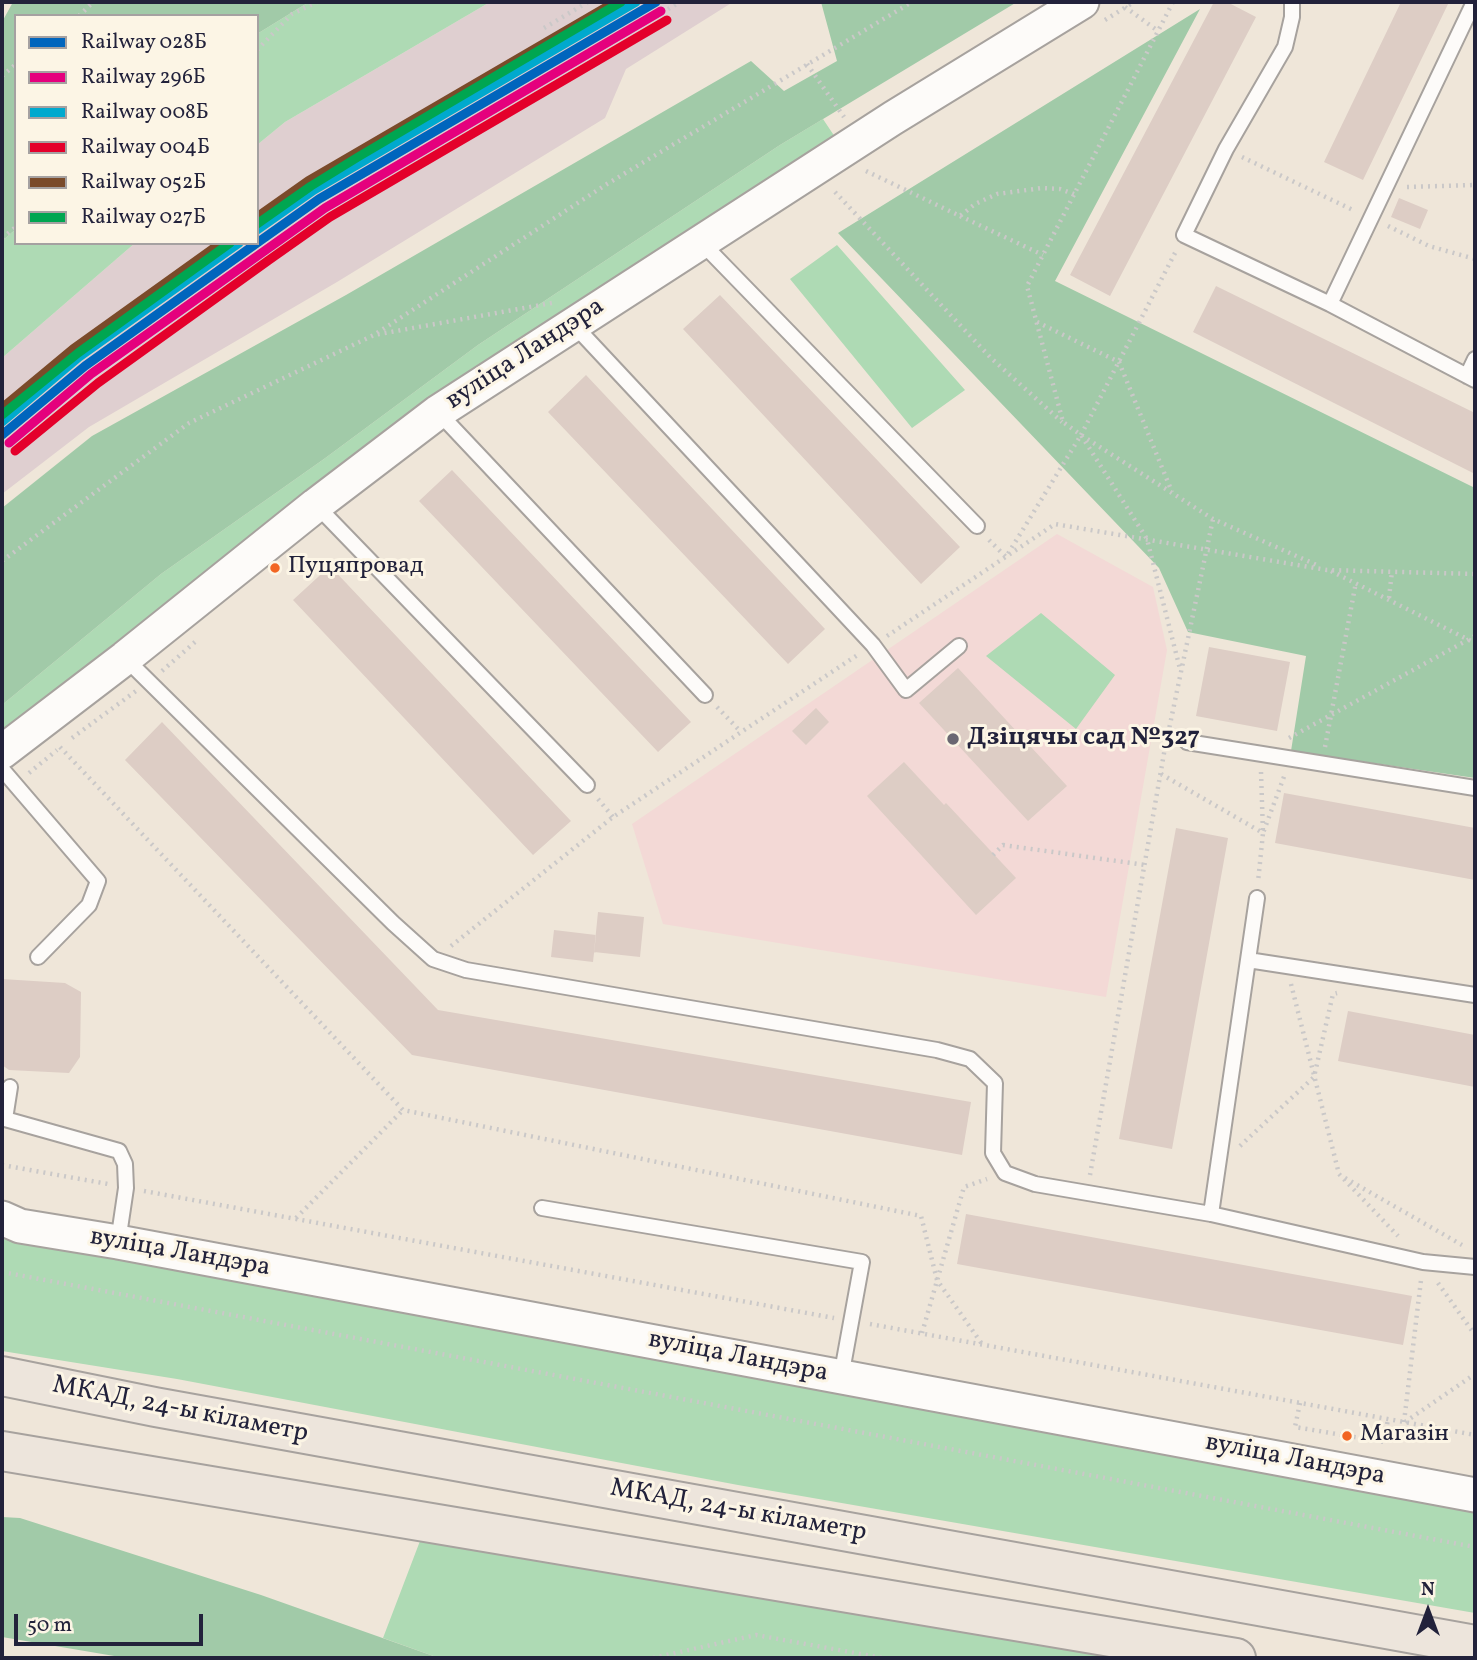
<!DOCTYPE html>
<meta charset="utf-8">
<style>
body{margin:0}
#map{position:relative;width:1477px;height:1660px;overflow:hidden;background:#efe6d9;font-family:Vollkorn,serif}
canvas{display:block}
.frame{position:absolute;inset:0;border:4px solid #22223b;pointer-events:none}
.legend{position:absolute;left:14px;top:14px;width:245px;height:231px;box-sizing:border-box;background:#fcf5e5;border:2px solid #a5a1a1;margin:0;padding:9px 12px;list-style:none;font-size:21px;color:#22223b}
.legend li{display:flex;align-items:center;gap:14px;height:35px}
.legend b{width:35px;border:2px solid #a5a1a1}
.north{position:absolute;left:1393px;top:1576px;width:70px;height:70px;-webkit-text-stroke:5px #fcf5e5;paint-order:stroke;rotate:0deg;font-size:19px;font-weight:700;line-height:28px;text-align:center;color:#22223b}
.north::after{content:'';display:block;margin:auto;width:24px;height:32px;background:#22223b;clip-path:polygon(50% 0,100% 100%,50% 72%,0 100%)}
.scale{position:absolute;left:14px;top:1614px;width:189px;height:32px;box-sizing:border-box;border:4px solid #22223b;border-top:0;padding-left:9px;font-size:21px;line-height:24px;white-space:nowrap;color:#22223b;-webkit-text-stroke:5px #fcf5e5;paint-order:stroke}
</style>
<div id="map">
<canvas width="1477" height="1660"></canvas>
<div class="frame"></div>
<ul class="legend">
<li><b style="height:9px;background:#0065bd"></b>Railway 028Б</li>
<li><b style="height:9px;background:#e5007d"></b>Railway 296Б</li>
<li><b style="height:9px;background:#00a9ce"></b>Railway 008Б</li>
<li><b style="height:9px;background:#e4002b"></b>Railway 004Б</li>
<li><b style="height:9px;background:#7a4b2a"></b>Railway 052Б</li>
<li><b style="height:9px;background:#00a651"></b>Railway 027Б</li>
</ul>
<div class="north">N</div>
<div class="scale">50 m</div>
</div>
<script>
const ctx = document.querySelector('canvas').getContext('2d');
ctx.lineJoin = 'round';
function fill(path, color) { ctx.fillStyle = color; ctx.fill(path, 'evenodd'); }
const toPath = rows => new Path2D(rows.map(r => 'M' + r).join(''));
function strokePath(path, color, width, dash) { ctx.strokeStyle = color; ctx.lineWidth = width; ctx.lineCap = dash ? 'butt' : 'round'; ctx.setLineDash(dash || []); ctx.stroke(path); }
function label(font, color, halo, rows, align = 'center') {
  ctx.font = font + ' Vollkorn,serif'; ctx.lineWidth = 6; ctx.setLineDash([]); ctx.textBaseline = 'middle'; ctx.strokeStyle = halo; ctx.fillStyle = color; for (const [text, x, y, turn = 0] of rows) {
    ctx.save(); ctx.translate(x, y); ctx.rotate((+turn || 0) * Math.PI / 180); ctx.textAlign = isNaN(turn) ? turn : align; if (halo) ctx.strokeText(text, 0, 0); ctx.fillText(text, 0, 0); ctx.restore();
  }
}
fill(toPath([
 [1057,534,1153,587,1167,650,1106,997,663,924,632,824]
]), '#f3d9d6');
fill(toPath([
 [490,2,733,2,626,69,605,118,337,282,89,427,2,494,2,358,135,243,257,243,257,145,285,122]
]), '#dfcfd0');
fill(toPath([
 [309,2,490,2,285,122,257,145,257,34],
 [823,119,837,140,2,733,2,705,161,574,324,459,478,345,780,145],
 [16,229,16,243,135,243,2,358,2,241],
 [837,245,965,390,912,428,790,279],
 [1041,613,1115,675,1076,729,986,656],
 [2,1232,1475,1513,1475,1613,738,1485,177,1379,2,1351],
 [420,1541,1136,1658,439,1658,383,1638]
]), '#aedab4');
fill(toPath([
 [13,2,309,2,257,34,257,16,16,16,16,229,2,241,2,22],
 [821,2,1017,2,780,145,478,345,324,459,161,574,2,705,2,508,92,436,346,295,751,61,784,91,837,61],
 [1200,9,1055,281,1475,488,1475,778,1291,751,1306,656,1188,632,1159,568,838,233],
 [2,1517,20,1518,261,1595,439,1658,126,1658,2,1637]
]), '#a1caa8');
fill(toPath([
 [1214,2,1227,2,1256,17,1110,296,1070,275],
 [1401,2,1449,2,1363,180,1324,162],
 [1399,198,1428,210,1420,229,1391,217],
 [1216,286,1475,413,1475,474,1193,332],
 [720,295,960,547,921,584,683,329],
 [586,375,825,629,788,664,548,412],
 [452,470,691,722,658,752,419,501],
 [330,566,571,821,533,855,293,600],
 [1209,647,1290,662,1277,731,1196,716],
 [958,668,1067,786,1028,821,919,703],
 [816,708,829,722,806,745,792,731],
 [162,722,438,1010,971,1102,962,1155,412,1055,125,760],
 [904,762,944,805,946,803,1016,878,976,915,867,796],
 [1284,793,1475,828,1475,880,1275,843],
 [1176,828,1228,838,1172,1149,1119,1139],
 [598,912,644,917,640,957,594,952],
 [554,930,596,935,593,962,551,957],
 [2,979,65,983,81,992,80,1057,69,1073,9,1070,2,1065],
 [1348,1011,1475,1035,1475,1087,1338,1061],
 [966,1214,1412,1296,1403,1345,957,1264]
]), '#ddcdc5');
const service = toPath([
 [1292,2,1292,17,1285,47,1226,149,1184,235,1330,304,1475,380],
 [701,242,977,526],
 [1330,304,1474,2],
 [574,325,873,645,906,690,959,646],
 [1467,376,1475,359],
 [438,412,705,695],
 [316,505,587,785],
 [125,658,393,923,433,959,466,970,937,1050,970,1059,995,1083,993,1153,1005,1173,1035,1184,1211,1214,1423,1262,1475,1267],
 [1187,742,1475,788],
 [2,769,98,881,89,905,38,957],
 [1248,960,1475,995],
 [10,1087,5,1119,119,1151,125,1164,126,1188,118,1242],
 [542,1208,862,1262,841,1377],
 [1211,1214,1257,898]
]);
const tertiary = toPath([
 [2,752,125,658,316,505,438,412,893,118,1082,2],
 [2,1218,20,1226,118,1242,1475,1495]
]);
const trunk = toPath([
 [2,1376,155,1407,1475,1645],
 [2,1451,1236,1658]
]);
strokePath(service, '#a7a29e', 18);
strokePath(tertiary, '#a7a29e', 37);
strokePath(trunk, '#a7a29e', 42);
strokePath(toPath([
 [1173,2,1027,286,1063,422,1081,435,1147,539,1180,669],
 [1125,7,1158,31],
 [79,16,93,2],
 [650,20,680,2],
 [1105,20,1134,2],
 [544,28,588,2],
 [257,50,292,14,317,2],
 [807,64,844,117],
 [2,76,16,64],
 [1242,157,1355,211],
 [866,171,960,216,975,204,997,194,1042,188,1060,189,1074,194],
 [1407,187,1475,185],
 [835,192,991,358,1062,422],
 [960,216,1043,255],
 [1388,226,1429,246,1475,259],
 [2,238,16,227],
 [1037,322,1119,362,1172,492],
 [377,333,607,184,912,2],
 [1081,435,1176,251],
 [989,540,1006,557,1081,435,1213,519,1319,566],
 [2,561,189,423,374,335,552,303],
 [1331,571,1475,643],
 [1389,598,1392,571],
 [887,636,1055,524,1327,570,1475,574],
 [162,671,195,642],
 [717,707,741,732],
 [1168,734,1213,519],
 [72,738,136,691],
 [1289,738,1475,636],
 [60,747,403,1110,921,1216,937,1280,982,1344],
 [1325,747,1356,582],
 [1261,772,1263,833,1285,774],
 [29,773,57,750],
 [1161,774,1263,833,1258,882],
 [598,799,613,817],
 [993,855,1003,845,1145,865],
 [451,946,613,817,859,654],
 [1291,984,1339,1174,1398,1236],
 [1240,1146,1314,1077,1333,994,1337,993],
 [2,1165,108,1184],
 [1090,1175,1166,742],
 [1345,1178,1462,1245],
 [144,1191,834,1318],
 [296,1218,403,1110],
 [2,1272,1475,1547],
 [1438,1283,1475,1335],
 [870,1324,1475,1435],
 [922,1333,964,1187,987,1179],
 [1300,1403,1295,1427,1384,1442,1388,1419],
 [1404,1422,1421,1280],
 [1405,1422,1475,1374],
 [653,1658,756,1635,883,1658]
]), '#cac8c8', 4.5, [2, 5]);
strokePath(service, '#fdfbf9', 14);
strokePath(tertiary, '#fdfbf9', 33);
strokePath(trunk, '#ede5dc', 38);
strokePath(toPath([
 [257,243,319,199,656,2],
 [2,435,85,366,257,243]
]), '#0065bd', 9);
strokePath(toPath([
 [263,252,325,208,661,11],
 [9,443,91,374,263,252]
]), '#e5007d', 9);
strokePath(toPath([
 [257,230,314,190,636,2],
 [2,422,79,357,239,243]
]), '#00a9ce', 9);
strokePath(toPath([
 [269,260,330,217,667,20],
 [15,451,98,383,269,260]
]), '#e4002b', 9);
strokePath(toPath([
 [257,217,308,181,615,2],
 [2,408,73,349,221,243]
]), '#7a4b2a', 9);
strokePath(toPath([
 [257,224,311,186,358,157,621,2],
 [2,415,78,353,230,243]
]), '#00a651', 9);
for (const [x, y, r, color] of [
 [275,568,6,"#f26522"],
 [953,739,7,"#6a6772"],
 [1347,1436,6,"#f26522"]
]) { const dot = new Path2D(); dot.arc(x, y, r, 0, 2 * Math.PI); ctx.fillStyle = color; ctx.fill(dot); strokePath(dot, '#fcf5e5', 2.5); }
label('24px', '#22223b', '#fcf5e5', [
 ["Пуцяпровад",288,568],
 ["Магазін",1360,1436]
], 'left');
label('26px', '#22223b', '#fcf5e5', [
 ["вуліца Ландэра",526,355,-33],
 ["вуліца Ландэра",180,1254,10],
 ["вуліца Ландэра",738,1358,11],
 ["МКАД, 24-ы кіламетр",180,1411,11],
 ["вуліца Ландэра",1295,1461,11],
 ["МКАД, 24-ы кіламетр",738,1512,10]
]);
label('bold 26px', '#22223b', '#fcf5e5', [
 ["Дзіцячы сад №327",967,739]
], 'left');
</script>
